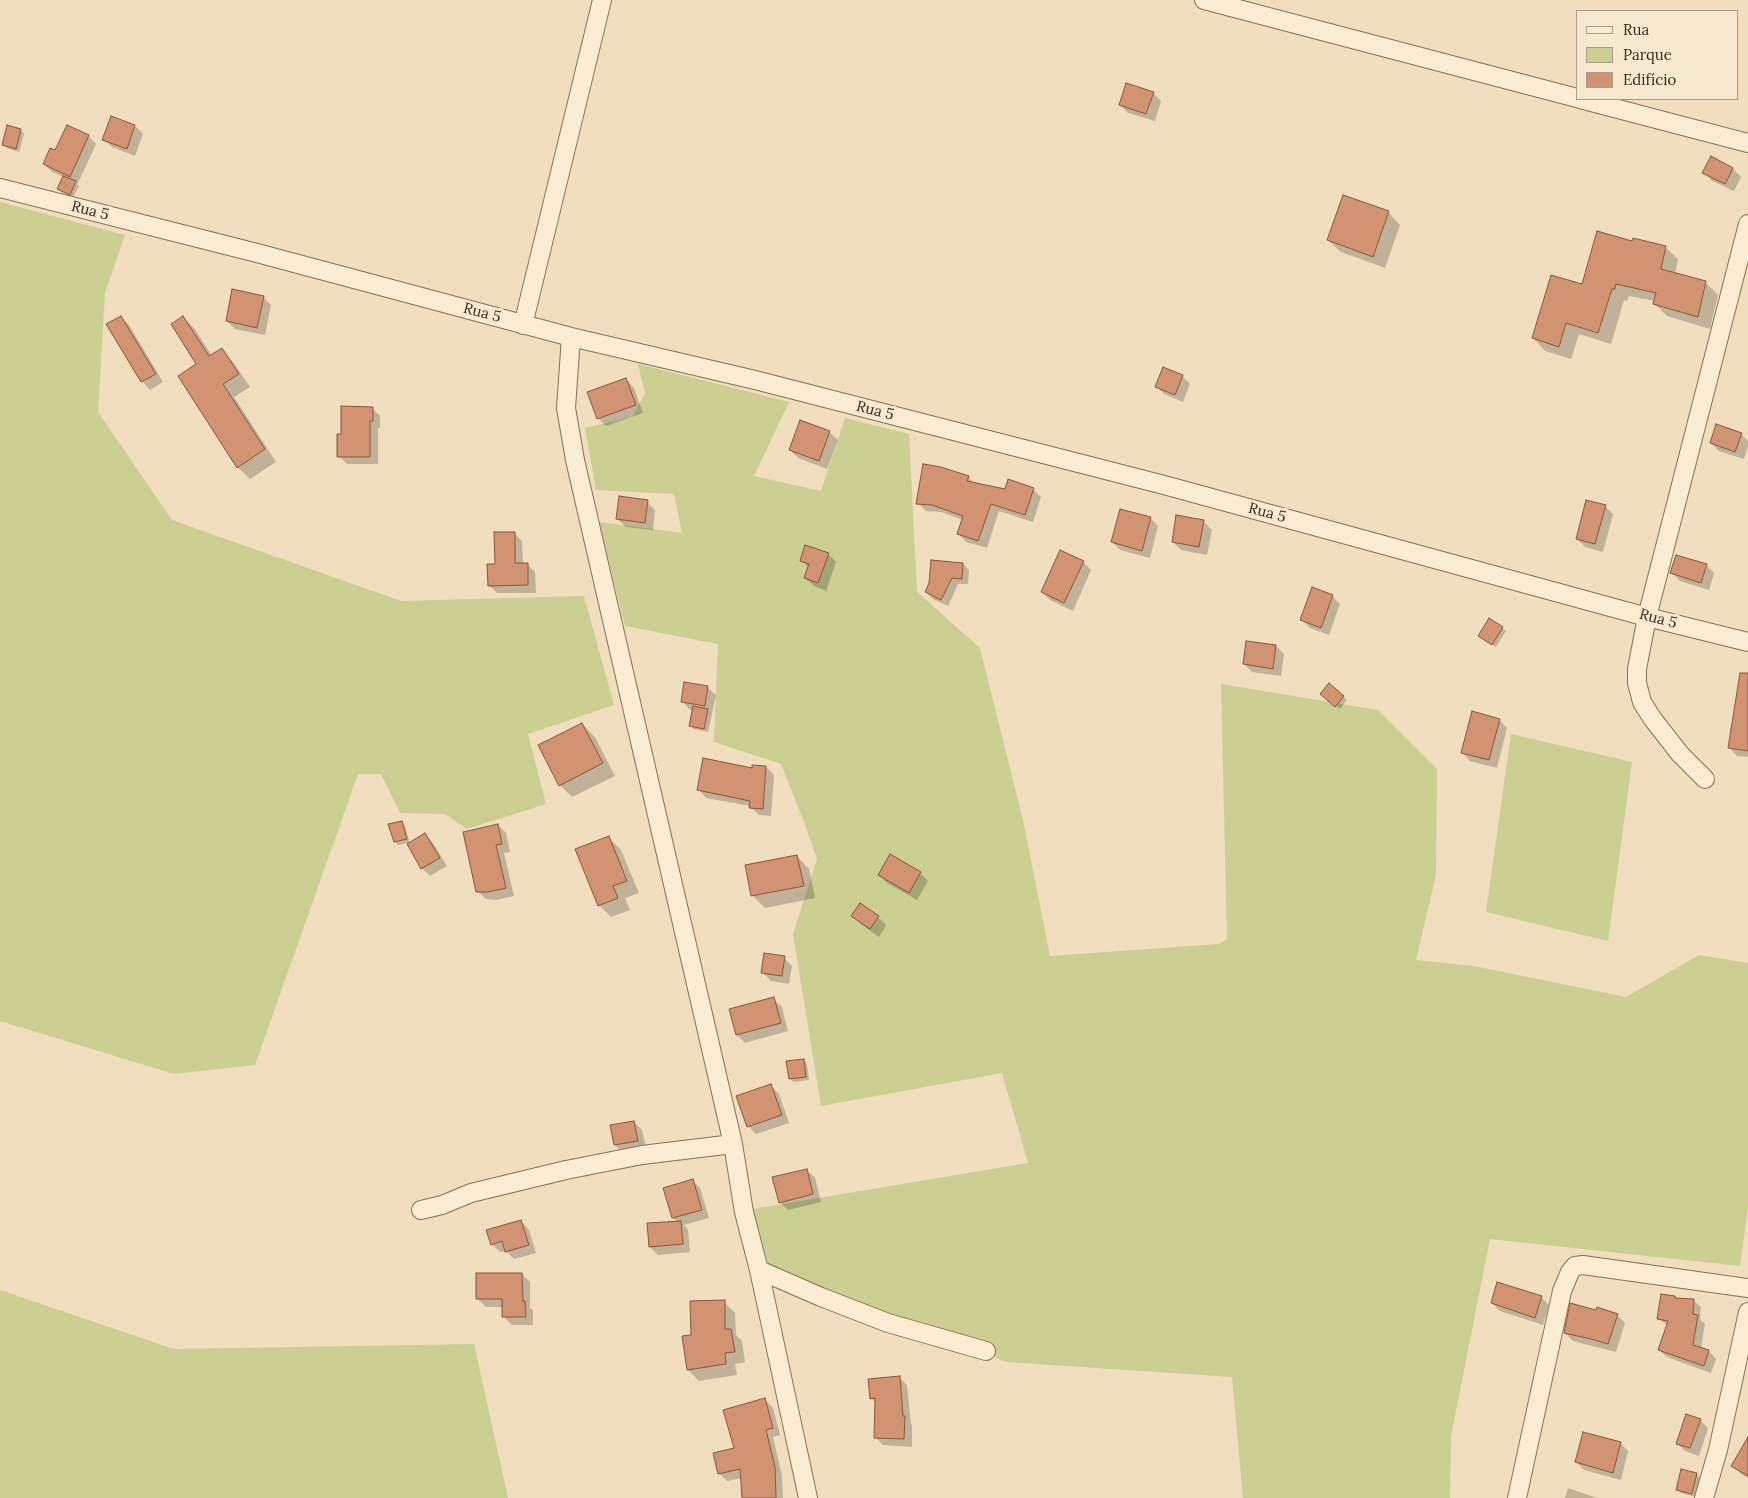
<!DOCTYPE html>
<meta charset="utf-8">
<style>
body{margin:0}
#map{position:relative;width:1748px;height:1498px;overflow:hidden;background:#f0debe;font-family:Lora,serif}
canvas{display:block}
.legend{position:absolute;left:1576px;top:10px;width:162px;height:90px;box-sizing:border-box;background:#f7e9ce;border:1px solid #ab9b86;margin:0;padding:6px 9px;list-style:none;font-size:15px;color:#38271b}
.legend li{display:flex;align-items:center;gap:10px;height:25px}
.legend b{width:25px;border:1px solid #ab9b86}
</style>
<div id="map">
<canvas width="1748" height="1498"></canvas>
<ul class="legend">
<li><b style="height:6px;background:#fbecd2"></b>Rua</li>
<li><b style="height:14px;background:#cbcf92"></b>Parque</li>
<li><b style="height:14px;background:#d19372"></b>Edifício</li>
</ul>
</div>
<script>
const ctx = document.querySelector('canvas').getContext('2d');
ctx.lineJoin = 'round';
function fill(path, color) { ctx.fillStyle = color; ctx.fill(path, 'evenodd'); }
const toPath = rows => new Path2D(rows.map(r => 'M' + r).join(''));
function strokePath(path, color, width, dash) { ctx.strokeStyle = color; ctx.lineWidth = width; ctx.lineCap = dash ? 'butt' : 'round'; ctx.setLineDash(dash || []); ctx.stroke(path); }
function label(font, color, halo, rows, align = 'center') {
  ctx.font = font + ' Lora,serif'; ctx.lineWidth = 5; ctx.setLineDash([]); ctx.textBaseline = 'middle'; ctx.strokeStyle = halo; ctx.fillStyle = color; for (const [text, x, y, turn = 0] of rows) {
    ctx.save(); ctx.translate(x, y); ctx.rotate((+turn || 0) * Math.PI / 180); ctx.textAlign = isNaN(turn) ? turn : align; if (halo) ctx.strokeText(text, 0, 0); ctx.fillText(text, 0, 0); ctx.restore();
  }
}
fill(toPath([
 [0,202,125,235,105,293,98,412,172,520,401,601,584,596,614,705,528,734,546,804,467,829,445,814,400,813,381,774,358,774,255,1065,174,1074,0,1021],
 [638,364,789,402,754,476,821,491,845,418,909,434,917,592,980,648,1023,820,1050,956,1219,944,1227,939,1221,684,1378,710,1437,769,1436,875,1416,960,1474,966,1626,997,1699,955,1748,963,1748,1208,1740,1266,1490,1239,1451,1436,1450,1498,1243,1498,1232,1377,1006,1362,902,1319,769,1268,753,1209,1028,1163,1002,1073,821,1106,793,934,817,859,802,817,781,764,714,742,718,644,625,626,599,522,682,533,674,494,596,490,585,428,632,417,645,393],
 [1511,734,1632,762,1608,941,1486,912],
 [0,1290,174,1349,474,1344,508,1498,0,1498]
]), '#cbcf92');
fill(toPath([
 [1153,93,1161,101,1155,121,1128,113,1120,105],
 [112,117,135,126,143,134,135,156,112,147,104,139],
 [21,130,24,134,19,152,7,148,3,145],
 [88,136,96,144,77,185,79,186,73,197,62,192,59,188,64,177,52,172,44,164],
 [1733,169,1741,177,1734,191,1712,181,1704,172],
 [1388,212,1400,225,1385,268,1341,252,1328,240],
 [1633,242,1665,247,1678,259,1675,274,1705,282,1718,295,1710,329,1667,316,1655,304,1655,301,1629,296,1627,301,1624,300,1611,344,1579,334,1571,359,1545,351,1533,338,1583,286],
 [263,297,271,305,265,335,235,329,227,321],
 [121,317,129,325,163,382,150,390,142,381],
 [183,317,195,329,212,356,222,350,233,362,250,387,234,397,276,462,250,479,238,467,198,365],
 [1182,376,1190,384,1183,402,1164,394,1156,386],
 [626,379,634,388,643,413,606,426,598,418],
 [372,408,380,416,380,428,378,428,378,464,347,464,339,456,342,435],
 [829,432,838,440,827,469,798,458,790,450],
 [1741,434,1748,441,1748,446,1744,459,1719,451,1711,443],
 [968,477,975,484,1005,490,1033,489,1041,497,1033,522,999,511,987,548,966,542,958,533,963,520,941,512,926,511,918,503],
 [647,502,655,510,653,530,626,527,617,519],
 [1605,506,1613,514,1603,552,1585,547,1577,539],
 [1178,517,1204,522,1212,530,1207,555,1181,550,1173,542],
 [1150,518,1158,526,1150,558,1120,550,1112,542],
 [514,533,522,541,523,564,527,564,535,572,536,593,497,593,489,585,496,565],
 [828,554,836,562,826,591,814,586,805,578,809,568,801,560],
 [1083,562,1091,570,1073,611,1050,600,1042,592],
 [963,564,969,570,968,584,958,584,948,606,933,599,926,592],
 [1706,565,1714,573,1709,590,1680,581,1672,573],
 [1332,596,1340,604,1329,635,1310,628,1302,620],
 [1502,628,1506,631,1496,647,1483,639],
 [1276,646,1284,654,1281,676,1252,672,1244,664],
 [1330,685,1347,700,1340,709,1326,698],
 [707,687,716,695,708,732,694,729,690,726,693,710,690,710,682,701],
 [1748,701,1748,757,1737,756,1729,747],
 [1499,720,1507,728,1497,768,1470,761,1462,752],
 [582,724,595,737,615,776,572,797,560,785],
 [766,767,774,775,771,816,759,815,750,806,706,798,698,789,753,770],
 [401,822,405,826,410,843,425,834,433,843,447,866,430,876,422,868,407,843,398,845,395,842],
 [498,825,506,833,510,852,504,853,514,896,496,900,486,899,477,891],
 [609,838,621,850,639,893,625,898,630,910,611,917,599,905],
 [797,856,809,869,815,898,765,908,753,896,747,866],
 [920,873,928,881,917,900,887,883,879,875],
 [860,905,878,917,886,925,879,937,861,924,853,916],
 [784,958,792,966,789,984,771,981,763,973],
 [773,999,782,1007,788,1031,745,1043,737,1035,731,1010],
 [804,1060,807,1064,809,1080,793,1082,790,1078],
 [771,1086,779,1094,789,1123,756,1134,748,1126],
 [634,1122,642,1130,646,1148,623,1153,615,1145],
 [807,1170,815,1178,821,1202,788,1210,780,1202],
 [692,1180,700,1188,709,1218,684,1225,688,1230,690,1252,658,1255,650,1247,678,1222,673,1218,664,1188],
 [521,1221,529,1230,536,1253,514,1259,506,1251,500,1252,492,1244],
 [522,1274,530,1282,530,1308,533,1310,533,1325,512,1325,504,1317,504,1307,486,1307,478,1299],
 [1541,1297,1549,1305,1543,1325,1500,1311,1492,1303],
 [1675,1297,1677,1300,1693,1300,1701,1307,1700,1319,1705,1324,1701,1348,1709,1351,1716,1359,1711,1373,1667,1357,1659,1350,1668,1326,1659,1319],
 [724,1302,735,1313,736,1335,742,1341,745,1362,735,1364,737,1375,699,1381,688,1370,692,1336],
 [1617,1315,1625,1323,1616,1352,1573,1341,1565,1333],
 [899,1377,907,1385,911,1424,912,1425,912,1447,883,1445,875,1437,876,1403,871,1398],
 [765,1400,773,1408,780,1435,773,1437,782,1476,783,1498,744,1498,742,1478,727,1481,719,1473],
 [1700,1420,1708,1428,1699,1456,1685,1451,1677,1443],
 [1748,1440,1748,1478,1741,1474,1733,1466],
 [1620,1443,1628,1451,1621,1480,1584,1470,1576,1462],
 [1697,1474,1700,1478,1696,1497,1681,1493,1678,1490],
 [1568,1488,1597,1498,1565,1498]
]), '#0003');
const building = toPath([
 [1126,83,1154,92,1146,114,1119,105,1126,83],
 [111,116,135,125,127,149,102,140,111,116],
 [7,125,21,129,16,149,2,145,7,125],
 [67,125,89,135,70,177,43,164,50,148,55,150,67,125],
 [1711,156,1733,168,1725,184,1702,173,1711,156],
 [63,176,76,181,70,195,57,189,63,176],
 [1343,195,1389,211,1373,257,1327,240,1343,195],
 [1597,231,1632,241,1633,238,1666,246,1661,269,1706,281,1698,317,1653,304,1656,293,1616,284,1615,289,1612,289,1598,333,1566,323,1559,347,1532,338,1551,275,1582,284,1597,231],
 [232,289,264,296,257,328,226,321,232,289],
 [121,316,156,374,141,382,106,324,121,316],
 [183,316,209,356,222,348,239,374,223,384,265,449,237,468,178,376,196,364,171,324,183,316],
 [1163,367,1183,375,1175,395,1155,387,1163,367],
 [626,378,636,405,597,419,587,392,626,378],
 [341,406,373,407,373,421,370,421,370,457,337,457,337,434,341,434,341,406],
 [800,420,830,431,819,461,789,450,800,420],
 [1716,424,1742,433,1735,452,1710,443,1716,424],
 [923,464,941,467,969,476,967,481,1005,489,1008,479,1034,488,1025,515,991,504,978,541,957,534,963,516,932,505,916,504,923,464],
 [619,496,648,500,645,523,616,519,619,496],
 [1586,500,1606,505,1595,544,1576,539,1586,500],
 [1120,509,1151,517,1142,551,1111,542,1120,509],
 [1176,515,1204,520,1199,547,1172,542,1176,515],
 [494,532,515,532,515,563,528,563,528,585,488,586,487,564,495,564,494,532],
 [805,545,829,553,818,583,804,578,809,564,800,561,805,545],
 [1060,550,1084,561,1064,603,1041,592,1060,550],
 [1676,555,1707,564,1701,583,1670,573,1676,555],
 [931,560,963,563,962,579,952,578,941,600,925,592,929,583,931,560],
 [1312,587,1333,595,1321,628,1300,620,1312,587],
 [1489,618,1503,627,1492,645,1478,636,1489,618],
 [1246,641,1276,645,1273,669,1243,664,1246,641],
 [1740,673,1748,673,1748,751,1728,748,1740,673],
 [684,682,708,686,705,706,681,702,684,682],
 [1329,683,1344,696,1335,707,1320,694,1329,683],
 [693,706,708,709,704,729,689,726,693,706],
 [1472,711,1500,719,1489,760,1461,753,1472,711],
 [582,723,603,763,559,786,538,745,582,723],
 [703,758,752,768,752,765,766,766,763,809,749,808,750,801,697,790,703,758],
 [402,821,407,839,394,842,388,824,402,821],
 [498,824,502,844,496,845,506,888,488,892,476,892,463,832,498,824],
 [425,833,440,858,421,869,407,844,425,833],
 [609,836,627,881,613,886,618,898,598,906,575,849,609,836],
 [890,854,921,872,909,893,878,875,890,854],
 [797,855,804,886,751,896,745,865,797,855],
 [860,903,879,916,870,929,851,916,860,903],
 [764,953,785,956,782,976,761,973,764,953],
 [774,997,781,1023,736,1035,729,1009,774,997],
 [804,1059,806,1077,789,1079,786,1061,804,1059],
 [771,1084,782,1115,747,1127,736,1096,771,1084],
 [634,1121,638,1141,614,1145,610,1125,634,1121],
 [807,1169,813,1194,779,1203,772,1177,807,1169],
 [693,1179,702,1210,672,1218,663,1188,693,1179],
 [521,1220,529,1245,505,1252,502,1241,491,1245,486,1230,521,1220],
 [681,1221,683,1244,649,1247,647,1223,681,1221],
 [476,1273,522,1273,523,1301,525,1301,526,1317,502,1317,502,1299,476,1299,476,1273],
 [1497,1282,1542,1296,1535,1318,1491,1303,1497,1282],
 [1661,1294,1675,1296,1675,1298,1694,1299,1693,1314,1698,1315,1693,1345,1709,1350,1704,1366,1658,1350,1668,1321,1657,1319,1661,1294],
 [725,1300,725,1329,731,1329,735,1352,725,1353,726,1364,687,1370,682,1336,691,1335,690,1301,725,1300],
 [1570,1303,1596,1310,1597,1307,1618,1314,1608,1344,1591,1339,1564,1333,1570,1303],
 [900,1376,903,1416,905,1416,904,1439,874,1438,875,1398,870,1399,868,1379,900,1376],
 [765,1398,773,1428,766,1430,775,1467,776,1498,742,1498,740,1469,718,1474,713,1453,734,1448,723,1410,765,1398],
 [1686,1414,1701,1419,1690,1448,1676,1444,1686,1414],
 [1583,1432,1621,1442,1613,1473,1575,1462,1583,1432],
 [1748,1437,1748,1476,1731,1466,1748,1437],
 [1681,1469,1697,1473,1692,1494,1676,1490,1681,1469]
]);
fill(building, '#d19372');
strokePath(building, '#8a553a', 1);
const minor = toPath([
 [1204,0,1577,98],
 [1580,99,1748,143],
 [0,188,257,253,571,337,755,380,1164,485,1647,617,1748,642],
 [523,325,602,0],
 [571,337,566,408,575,460,733,1144,744,1212,759,1270,808,1498],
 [1705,779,1680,754,1652,718,1642,702,1637,683,1637,669,1647,617,1748,224],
 [421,1210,442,1205,471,1193,566,1170,642,1155,733,1144],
 [759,1270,821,1297,888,1323,986,1351],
 [1517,1498,1562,1291,1570,1272,1575,1266,1583,1265,1748,1288],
 [1704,1498,1718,1450,1748,1312]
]);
strokePath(minor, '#896e56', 20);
strokePath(minor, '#fbecd2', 18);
label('15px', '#38271b', '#f7e9ce', [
 ["Rua 5",90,211,14],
 ["Rua 5",482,313,15],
 ["Rua 5",875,411,14],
 ["Rua 5",1267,513,15],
 ["Rua 5",1658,619,15]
]);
</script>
